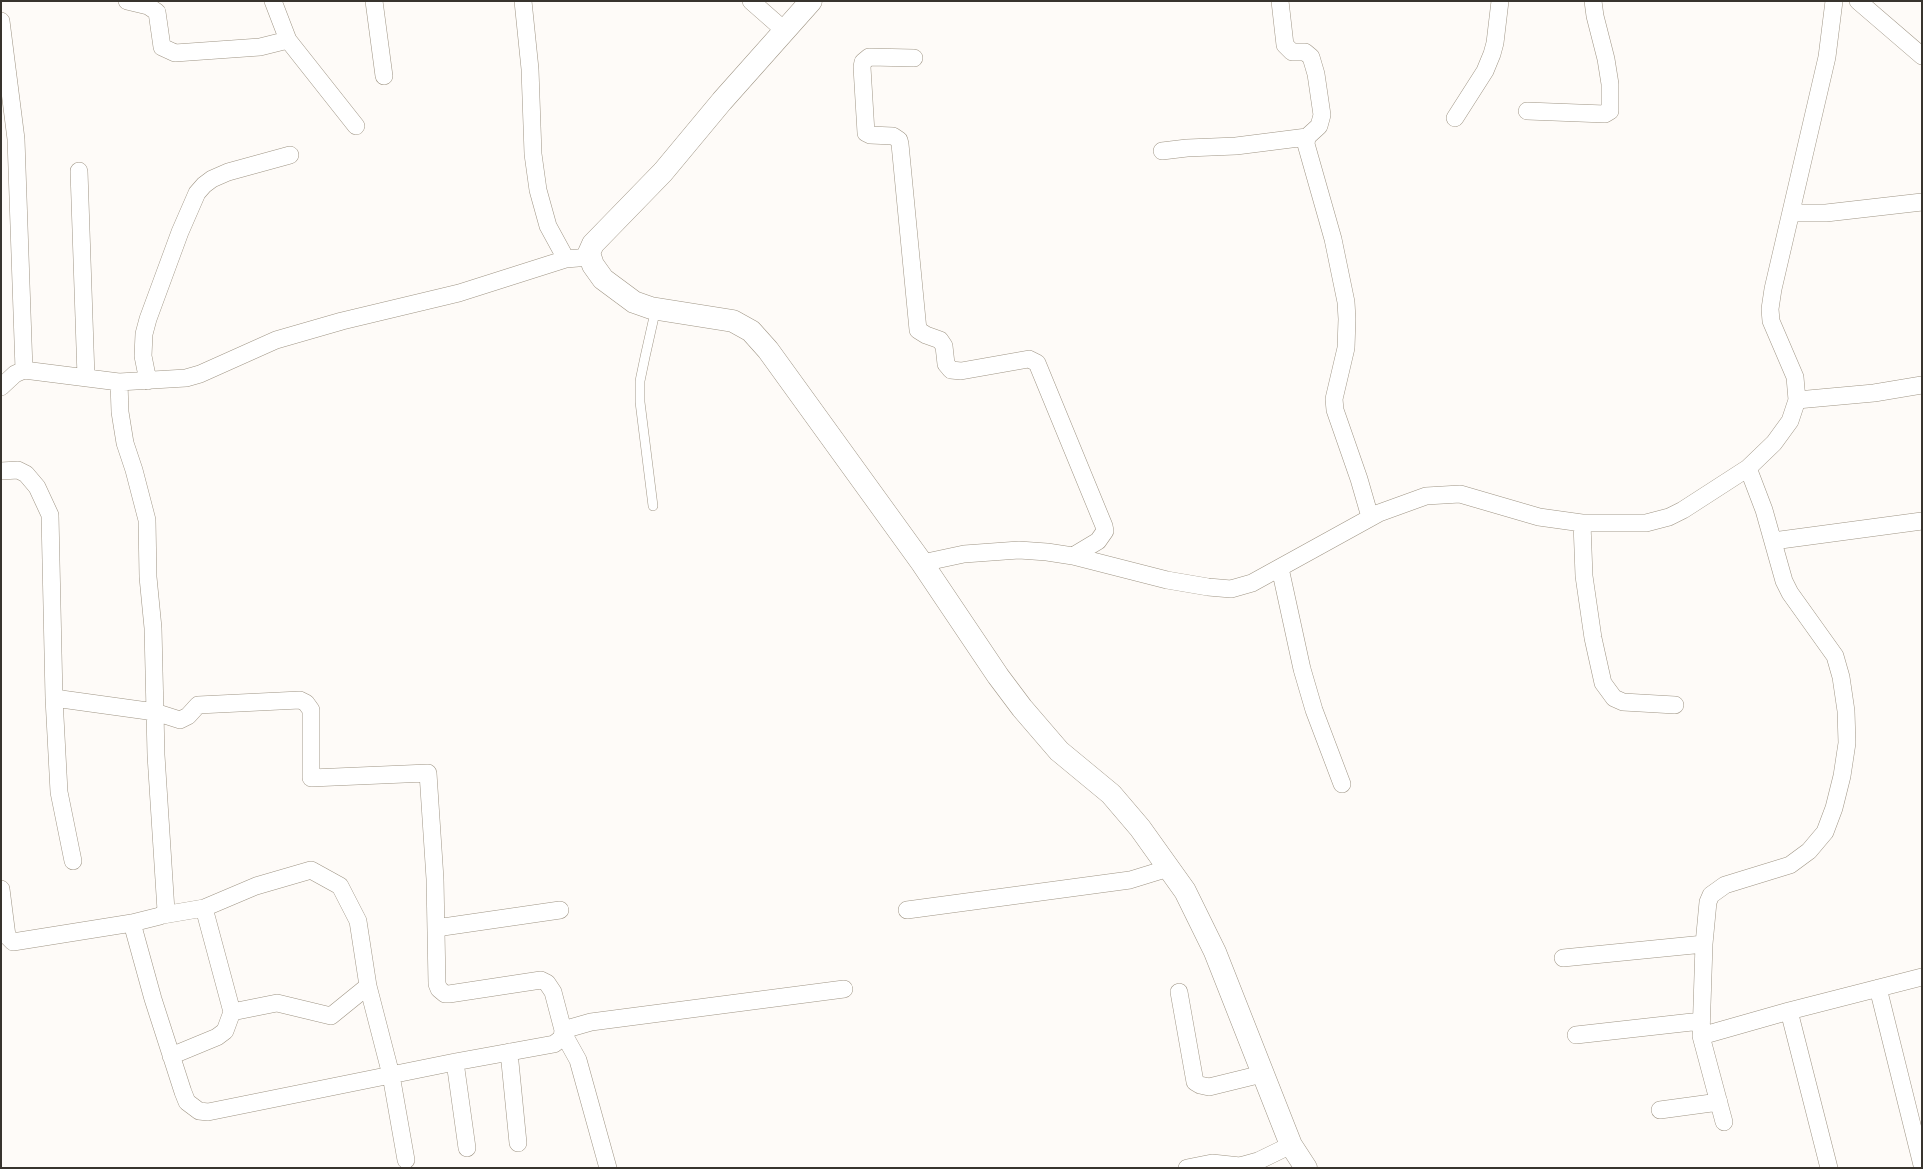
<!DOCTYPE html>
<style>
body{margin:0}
#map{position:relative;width:1923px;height:1169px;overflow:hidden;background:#fefbf8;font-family:"Asap Condensed",sans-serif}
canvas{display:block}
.frame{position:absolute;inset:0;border:2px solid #38342e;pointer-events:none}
</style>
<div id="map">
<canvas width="1923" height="1169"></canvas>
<div class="frame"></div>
</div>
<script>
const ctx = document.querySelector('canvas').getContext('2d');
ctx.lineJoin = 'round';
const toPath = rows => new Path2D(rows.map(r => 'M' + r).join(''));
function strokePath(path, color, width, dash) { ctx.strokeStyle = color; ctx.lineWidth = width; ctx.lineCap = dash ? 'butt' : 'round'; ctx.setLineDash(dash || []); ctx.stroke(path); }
const service = toPath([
 [653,506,640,402,640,381,645,357,656,308]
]);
const minor = toPath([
 [127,1,148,6,157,12,162,47,175,53,260,47,288,40,273,1],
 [374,1,384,76],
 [523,1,530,69,533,154,538,190,548,226,566,259],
 [751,1,784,30],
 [1280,1,1285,45,1292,52,1305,52,1311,57,1316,74,1322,115,1319,126,1307,137,1306,144,1333,239,1346,302,1347,319,1346,348,1334,399,1335,410,1359,479,1370,517],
 [1858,1,1922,56],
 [1,21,16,139,24,370],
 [288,40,356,126],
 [914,58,869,57,863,62,862,67,866,133,870,135,893,136,899,140,900,144,918,330,926,335,940,340,944,346,946,364,951,370,961,371,1029,359,1037,363,1104,526,1105,531,1098,541,1073,556],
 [1527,111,1605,114,1610,111,1610,84,1606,59,1595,16,1593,1],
 [1455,118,1485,71,1492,54,1495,43,1500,1],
 [1162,151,1187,148,1236,146,1307,137],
 [79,171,86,377],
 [1792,213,1826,213,1922,202],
 [148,381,143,356,144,334,148,319,180,232,197,193,204,185,212,179,228,172,290,155],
 [1,387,15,374,24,370,119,382,186,378,200,374,276,340,342,321,459,293,566,259,590,257],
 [1797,400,1874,393,1922,385],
 [1,471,18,470,26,474,37,487,50,515,54,698,155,712,180,720,188,716,198,705,300,700,306,703,311,710,311,778,428,773,435,879,437,984,439,989,445,994,449,994,541,980,547,983,553,992,563,1030,562,1038,554,1044,455,1062,208,1112,199,1111,187,1102,183,1092,153,999,132,923],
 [1582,523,1584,576,1593,638,1603,683,1614,698,1623,702,1675,705],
 [1773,541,1922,521],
 [922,563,964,554,1019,550,1047,552,1073,556,1167,580,1208,587,1231,589,1252,583,1379,513,1426,496,1460,494,1539,517,1582,523,1646,523,1669,517,1683,510,1748,468,1774,443,1790,421,1797,400,1795,377,1771,321,1770,309,1773,289,1827,57,1834,1],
 [1280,568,1302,669,1314,710,1342,784],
 [54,698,59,792,73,861],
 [1,889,7,936,13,942,132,923,160,916,166,911,156,755,153,628,148,577,147,520,134,470,125,443,120,412,119,382],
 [907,910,1130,880,1169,868],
 [163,915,204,908,256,886,311,870,340,886,358,921,368,986,331,1016,277,1003,232,1012],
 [436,928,560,910],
 [1563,958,1704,944],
 [368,986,391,1075,406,1160],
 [1878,988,1922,1165],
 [1179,992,1195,1082,1200,1085,1209,1087,1262,1074],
 [1789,1011,1829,1168],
 [563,1030,591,1022,844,989],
 [563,1033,578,1060,608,1168],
 [1576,1035,1701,1021],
 [1701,1036,1789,1011,1922,977],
 [509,1052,518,1143],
 [171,1056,217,1037,225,1031,232,1012,204,908],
 [455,1062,467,1148],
 [1660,1110,1719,1102],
 [1724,1122,1701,1036,1704,944,1708,902,1711,895,1725,885,1790,865,1809,851,1825,832,1834,808,1842,776,1847,743,1846,711,1841,677,1835,656,1790,593,1784,581,1764,510,1748,468],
 [1187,1168,1212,1163,1240,1166,1258,1161,1291,1145]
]);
const tertiary = toPath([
 [811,1,722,101,663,172,593,244,589,253,593,265,603,279,634,302,651,308,733,321,751,331,768,350,922,563,998,676,1022,708,1059,751,1111,794,1140,828,1185,891,1215,952,1291,1145,1306,1168]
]);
strokePath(service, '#9f9585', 10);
strokePath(minor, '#9f9585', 18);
strokePath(tertiary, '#9f9585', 23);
strokePath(service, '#fff', 9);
strokePath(minor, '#fff', 17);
strokePath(tertiary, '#fff', 22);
</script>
